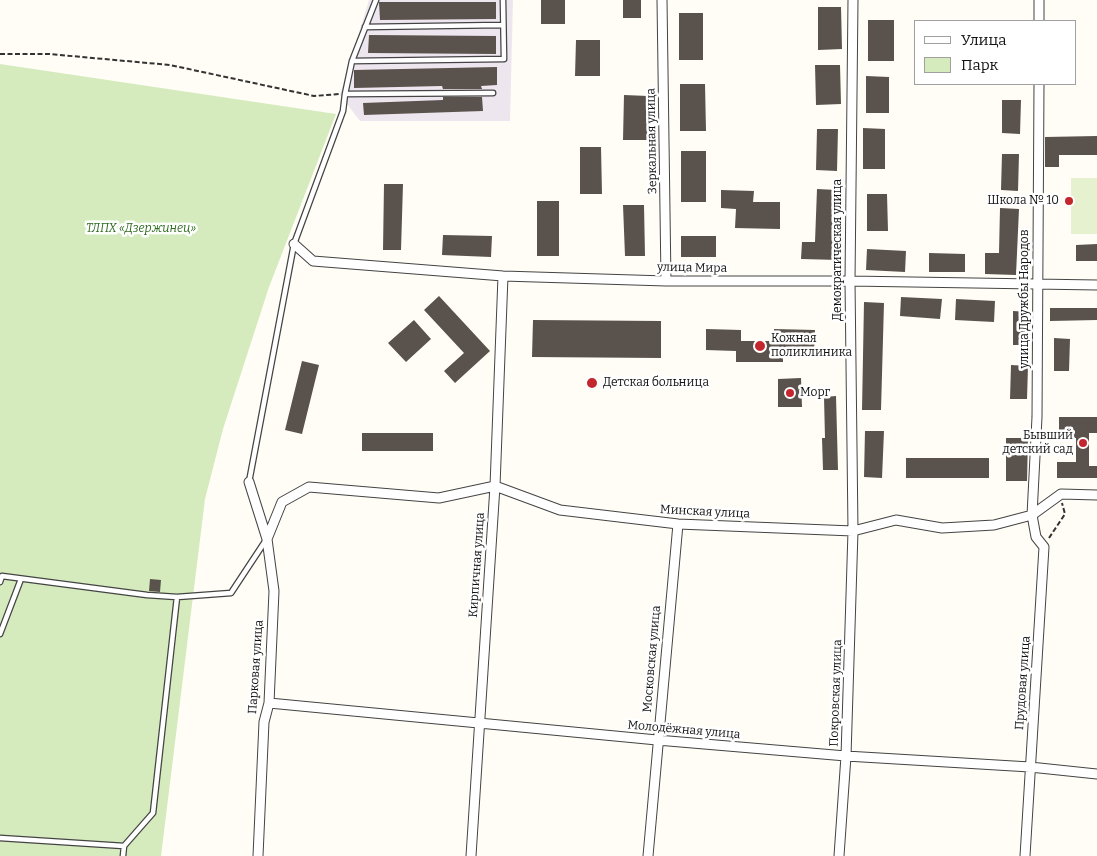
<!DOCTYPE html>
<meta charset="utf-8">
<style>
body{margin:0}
#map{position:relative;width:1097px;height:856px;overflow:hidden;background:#fffdf5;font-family:Bitter,serif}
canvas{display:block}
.legend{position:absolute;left:914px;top:20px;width:162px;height:65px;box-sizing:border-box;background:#fff;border:1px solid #a0a0a0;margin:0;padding:6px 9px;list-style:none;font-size:15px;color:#111}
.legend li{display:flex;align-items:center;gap:10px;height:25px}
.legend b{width:25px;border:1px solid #a0a0a0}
</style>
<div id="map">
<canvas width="1097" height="856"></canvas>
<ul class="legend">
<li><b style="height:6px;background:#fff"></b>Улица</li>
<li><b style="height:14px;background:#d5ebbd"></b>Парк</li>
</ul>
</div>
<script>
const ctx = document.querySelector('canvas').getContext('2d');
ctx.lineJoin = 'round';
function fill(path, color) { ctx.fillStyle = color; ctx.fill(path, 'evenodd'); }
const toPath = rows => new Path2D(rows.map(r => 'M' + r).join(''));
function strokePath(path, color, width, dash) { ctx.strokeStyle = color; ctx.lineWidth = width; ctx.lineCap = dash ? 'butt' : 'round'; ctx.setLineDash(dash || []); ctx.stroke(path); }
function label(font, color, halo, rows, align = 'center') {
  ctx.font = font + ' Bitter,serif'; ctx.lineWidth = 5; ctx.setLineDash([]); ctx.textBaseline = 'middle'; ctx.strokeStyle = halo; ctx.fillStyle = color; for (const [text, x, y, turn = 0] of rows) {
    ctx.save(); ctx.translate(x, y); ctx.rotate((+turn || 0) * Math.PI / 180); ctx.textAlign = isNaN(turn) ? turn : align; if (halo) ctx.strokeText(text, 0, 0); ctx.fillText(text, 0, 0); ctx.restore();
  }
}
fill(toPath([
 [369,0,513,0,510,121,360,121,340,95]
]), '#eee6ef');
fill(toPath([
 [0,64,336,114,269,287,223,429,205,499,161,856,0,856]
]), '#d5ebbd');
fill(toPath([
 [1071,178,1097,178,1097,234,1071,234]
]), '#e6f2cf');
fill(toPath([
 [541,0,565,0,565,24,541,24],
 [623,0,641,0,641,18,623,18],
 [379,2,496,2,496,19,380,20],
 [818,7,841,7,842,49,818,50],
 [679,13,703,13,703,60,679,60],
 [868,20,894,20,894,61,868,61],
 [369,35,496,36,496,54,368,53],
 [576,40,600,40,600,76,575,76],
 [815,65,840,65,841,104,816,105],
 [497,67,497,85,481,86,482,89,443,89,442,86,354,88,354,70],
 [866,76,889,77,889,113,866,113],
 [680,84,705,84,706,131,680,131],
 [624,95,648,96,647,140,623,140],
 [443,97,482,97,483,111,364,115,363,103,443,100],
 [1002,100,1021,100,1020,134,1002,133],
 [863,128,885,129,885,169,863,169],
 [817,129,838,129,837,171,816,170],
 [1097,136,1097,155,1059,155,1059,167,1045,167,1045,137],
 [580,147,601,147,602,194,580,194],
 [681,151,706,151,706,202,681,202],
 [1002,154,1019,154,1018,191,1001,190],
 [384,184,403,184,401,250,383,250],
 [817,189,837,190,835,242,839,242,839,260,801,259,802,242,815,242],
 [721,190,754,191,753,202,780,202,780,229,735,228,736,209,721,208],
 [867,194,887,194,888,231,867,231],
 [537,201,559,201,559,256,537,256],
 [623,205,644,205,645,256,625,256],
 [1000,208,1019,209,1016,275,985,274,985,253,999,253],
 [443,235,492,236,491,257,442,255],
 [681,236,716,236,716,257,681,257],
 [1097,244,1097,261,1076,261,1076,245],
 [867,249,906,251,905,272,866,270],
 [929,253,965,254,965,272,929,272],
 [439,296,490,351,455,383,444,371,464,353,424,310],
 [901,297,942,299,940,319,900,316],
 [956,299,995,301,994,322,955,320],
 [864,302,884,303,881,410,862,410],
 [1050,308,1097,308,1097,320,1050,321],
 [1013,311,1030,312,1029,345,1013,345],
 [414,320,431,339,406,362,388,343],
 [533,320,661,321,661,358,532,357],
 [706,329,741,330,741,341,774,341,774,329,815,330,814,352,783,351,783,362,736,362,736,351,706,350],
 [1054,338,1070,339,1069,371,1054,371],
 [302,361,319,365,302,434,285,430],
 [1011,365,1028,366,1027,399,1010,399],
 [801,378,802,407,778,407,778,379],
 [836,396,838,470,823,470,822,438,825,438,824,397],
 [1059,417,1097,417,1097,433,1089,433,1089,466,1097,466,1097,478,1057,478,1057,462,1076,462,1076,438,1059,438],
 [865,431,884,431,882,478,864,477],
 [362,433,433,433,433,451,362,451],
 [1006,438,1028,438,1027,481,1006,481],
 [906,458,989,458,989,478,906,478],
 [150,579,161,580,160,592,149,591]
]), '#5a524d');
const service = toPath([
 [365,27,502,25],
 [352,61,504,59,503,0],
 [345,94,493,93],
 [249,482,294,244,343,111,345,94,352,61,376,0],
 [0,582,2,576,147,595,177,597,231,593,266,540],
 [0,634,21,579],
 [0,838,124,846],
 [123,856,124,846,153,813,177,597]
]);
const minor = toPath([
 [662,0,666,281],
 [1039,21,1039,0],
 [294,244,313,261,503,276,666,281,850,281,1097,285],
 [249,482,267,539,274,591,269,703,264,722,258,856],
 [267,539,282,502,309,487,439,498,495,486,560,510,678,524,853,531,896,520,942,528,994,525,1032,515,1061,494,1097,495],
 [269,703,657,740,846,756,1030,767,1097,774],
 [471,856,495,486,503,276],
 [648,856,678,524],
 [839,856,846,756,853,531,850,281,853,0],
 [1025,856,1044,547,1036,537,1032,515,1037,417,1039,84]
]);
strokePath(service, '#444', 7);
strokePath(minor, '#444', 11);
strokePath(toPath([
 [0,54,49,54,170,65,314,96,339,94],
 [1049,538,1065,514,1062,503]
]), '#333', 2, [5, 2.5]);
strokePath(service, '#fff', 4.5);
strokePath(minor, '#fff', 9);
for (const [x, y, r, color] of [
 [1069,201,5,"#c4262e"],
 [760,346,6,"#c4262e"],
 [592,383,6,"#c4262e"],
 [790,393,5,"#c4262e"],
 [1083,443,5,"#c4262e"]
]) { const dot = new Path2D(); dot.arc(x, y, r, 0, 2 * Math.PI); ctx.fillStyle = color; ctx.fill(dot); strokePath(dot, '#fff', 2); }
label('12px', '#111', '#fff', [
 ["Зеркальная улица",652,141,-91],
 ["Демократическая улица",838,250,-90],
 ["улица Мира",692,268,1],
 ["улица Дружбы Народов",1025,299,-90],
 ["Минская улица",705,512,3],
 ["Кирпичная улица",477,565,-86],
 ["Московская улица",652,659,-85],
 ["Парковая улица",256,667,-86],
 ["Прудовая улица",1023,683,-86],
 ["Покровская улица",836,693,-88],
 ["Молодёжная улица",684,730,5]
]);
label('12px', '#111', '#fff', [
 ["Школа № 10",1059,201,"right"],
 ["Кожная",771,339],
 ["поликлиника",771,353],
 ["Детская больница",603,383],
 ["Морг",800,393],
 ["Бывший",1073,436,"right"],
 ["детский сад",1073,450,"right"]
], 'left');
label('italic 12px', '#2f6b1f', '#fff', [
 ["ТЛПХ «Дзержинец»",141,229]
]);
</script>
